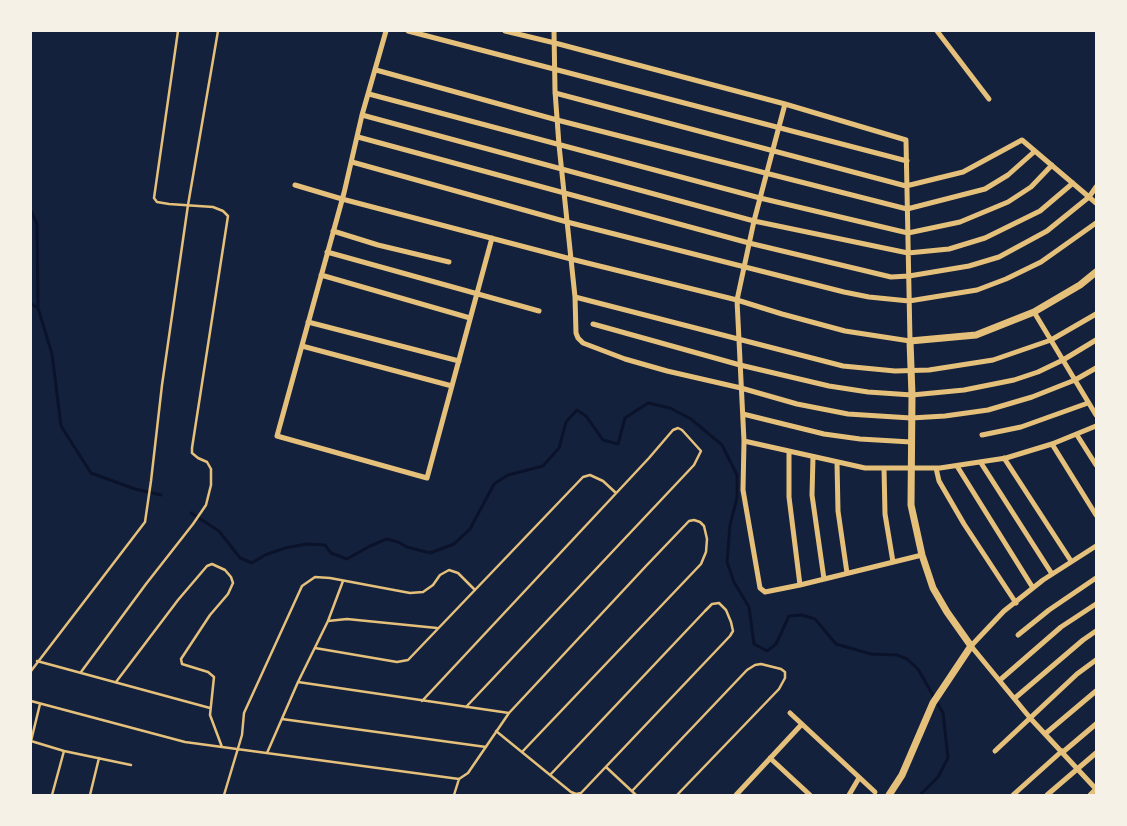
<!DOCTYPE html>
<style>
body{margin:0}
#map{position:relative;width:1127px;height:826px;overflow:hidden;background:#14213d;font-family:Manrope,sans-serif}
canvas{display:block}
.frame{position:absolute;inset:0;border:32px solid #f6f1e7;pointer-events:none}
</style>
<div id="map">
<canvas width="1127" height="826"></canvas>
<div class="frame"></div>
</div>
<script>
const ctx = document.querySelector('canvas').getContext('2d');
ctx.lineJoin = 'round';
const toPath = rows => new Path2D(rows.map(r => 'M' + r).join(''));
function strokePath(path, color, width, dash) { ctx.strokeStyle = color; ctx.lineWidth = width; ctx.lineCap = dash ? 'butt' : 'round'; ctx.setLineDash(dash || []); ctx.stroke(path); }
strokePath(toPath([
 [31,211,37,224,38,308,52,354,61,426,91,473,135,489,161,495],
 [31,304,38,308],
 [191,513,219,531,240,558,252,563,265,555,285,548,307,544,325,545,331,553,347,559,370,546,387,539,398,542,407,547,430,553,454,544,470,529,494,484,508,475,543,466,559,448,566,422,577,410,586,416,603,440,618,444,625,418,648,403,670,408,691,419,722,445,737,475,737,498,730,525,727,562,734,582,749,607,754,644,767,651,776,644,789,616,802,615,815,619,836,644,871,654,897,655,907,659,918,669,943,713,948,758,938,777,920,795]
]), '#0b132b', 3);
strokePath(toPath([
 [328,621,343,581],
 [315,648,397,662,408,660,583,477,590,475,603,481,616,493],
 [37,661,210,708],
 [31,671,145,522,151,481,162,385,188,205,218,31],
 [81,672,146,584,193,524,206,505,211,485,211,469,207,462,198,458,192,453,192,448,228,216,223,211,213,207,169,204,157,202,154,198,178,31],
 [116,682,178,600,207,566,212,564,225,570,231,577,233,583,228,594,210,615,181,659,182,664,208,672,214,677,210,715,222,747],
 [298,682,509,713],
 [31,701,185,742,459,779,468,773,509,713,646,566,689,521,694,520,700,522,704,526,707,539,706,552,701,564,522,752],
 [422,701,649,458,673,430,678,428,682,430,701,451,694,465,466,707],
 [282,719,486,747],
 [496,731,571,792,576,794,581,793,730,636,733,631,731,622,726,610,719,603,712,604,705,611,550,775],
 [31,741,40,704],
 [31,741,64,751],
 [267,753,298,682,328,621,347,619,437,628],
 [606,767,636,795],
 [632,791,747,670,755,665,761,664,781,669,785,672,785,678,779,689,677,795],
 [52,795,64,751,131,765],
 [90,795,99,758],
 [224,795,242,735,244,713,302,586,315,577,330,578,410,593,423,592,433,585,440,575,449,570,458,573,475,590],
 [454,795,459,779]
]), '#e5c07b', 2.5);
strokePath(toPath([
 [386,31,362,115,344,193,277,436,427,478,492,238],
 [408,31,907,161],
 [554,31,555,91,559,145,575,297,843,366,895,371,929,370,993,360,1051,340,1096,314],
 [937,31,989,99],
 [376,70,557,120,907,209,985,189,1008,175,1035,151],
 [369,94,760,198,908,233,960,222,1008,202,1031,187,1052,165],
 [785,104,754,221,737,300,744,441,743,490,760,588,765,592,800,585,922,555],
 [362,115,754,221,908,253,949,249,985,238,1040,211,1073,183],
 [358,137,749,243,891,277,909,276,969,266,999,257,1047,231,1089,197,1022,140,963,172,906,186,555,93],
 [352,162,567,222,844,292,869,297,909,301,977,290,1006,279,1041,262,1096,223],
 [295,185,342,199,571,259,737,300,782,314,845,331,910,341,906,140,785,104,555,43,505,31],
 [1096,187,1089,197,1096,203],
 [333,231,378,245,449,262],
 [327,252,539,311],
 [321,275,470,318],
 [575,297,576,333,578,338,583,343,625,359,667,371,741,388,797,404,848,414,911,418,945,416,988,410,1032,397,1075,380,1096,368],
 [1034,312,1096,415],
 [308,322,459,361],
 [593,324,740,365,829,386,868,392,912,395,964,390,1014,380,1038,372,1063,360,1096,340],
 [302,346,452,386],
 [743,414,824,434,860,439,911,442],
 [982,435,1021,427,1088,403],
 [1077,435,1096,465],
 [744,441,865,468,940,468,1006,458,1052,444,1096,426],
 [1052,444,1096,515],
 [789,451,789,497,800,585],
 [813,457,812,495,824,579],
 [1004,458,1071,561],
 [837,462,838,511,847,573],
 [981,463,1052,574],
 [957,466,1033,588],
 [884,468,885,514,893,562],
 [936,468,939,481,964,524,1016,603],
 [1096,546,1043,580,1004,611,971,646,1031,719,1096,789],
 [1018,635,1049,610,1096,578],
 [1000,680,1061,627,1096,604],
 [1015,698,1083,640,1096,631],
 [790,713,875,792],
 [1045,734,1096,691],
 [995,751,1077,674,1096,660],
 [1063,752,1096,724],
 [770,758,810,795],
 [736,795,802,724],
 [849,795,859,778],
 [1013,795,1062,751],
 [1047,795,1096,753],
 [1090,795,1096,789]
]), '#e5c07b', 5);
strokePath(toPath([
 [889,795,902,775,933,703,971,646,947,612,933,588,922,555,911,505,912,395,910,341,976,335,1034,312,1080,285,1096,272]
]), '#e5c07b', 7);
</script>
